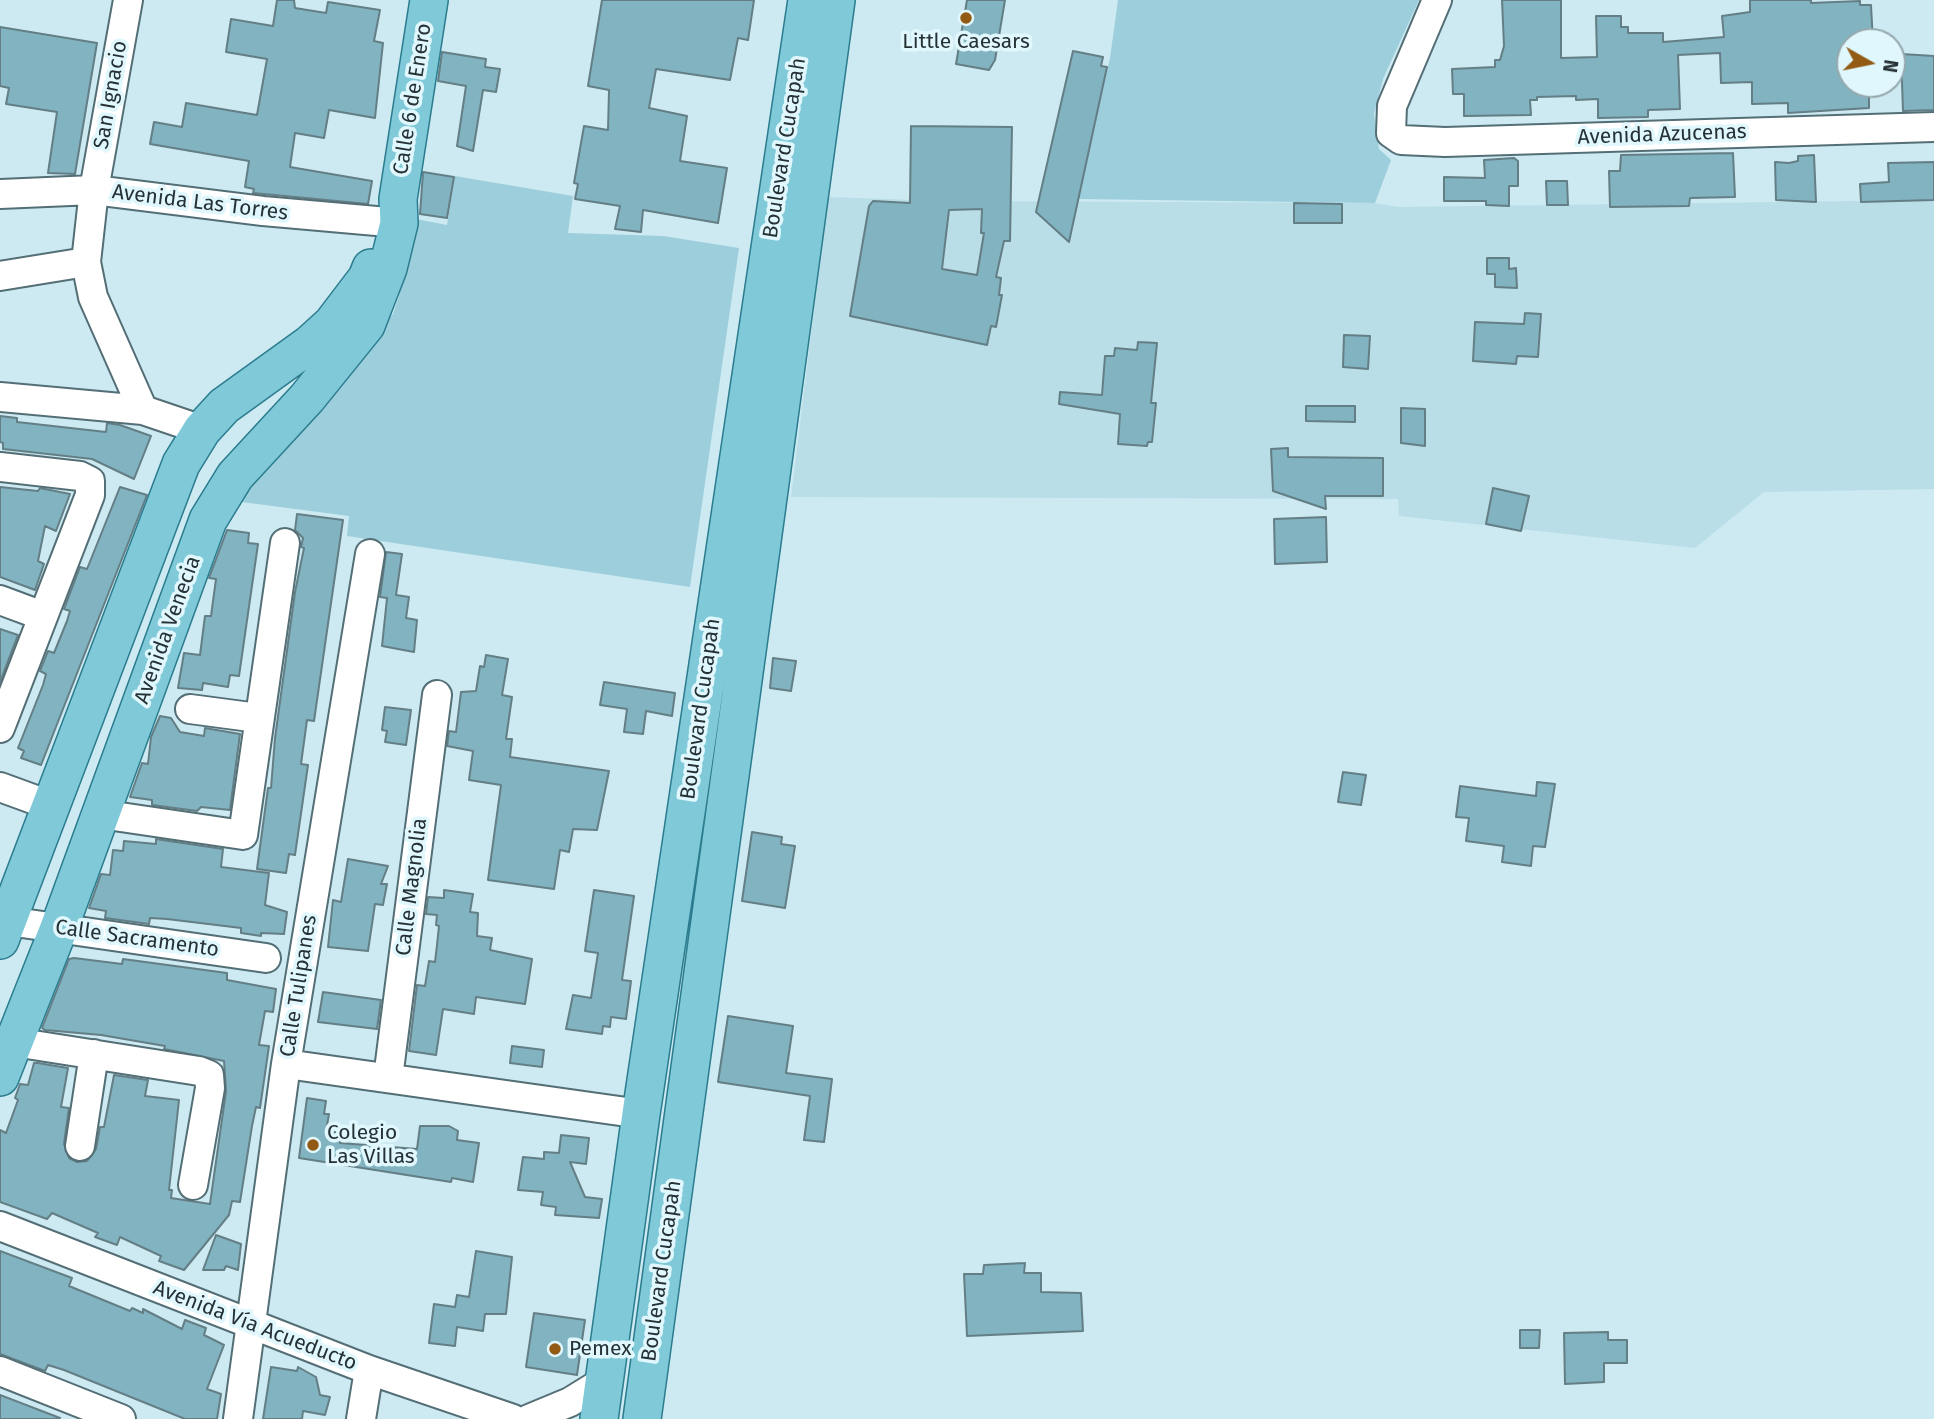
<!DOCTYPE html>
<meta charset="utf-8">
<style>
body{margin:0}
#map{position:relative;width:1934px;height:1419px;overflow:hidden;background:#cdeaf2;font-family:"Fira Sans",sans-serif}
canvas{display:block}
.north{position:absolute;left:1836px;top:28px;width:70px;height:70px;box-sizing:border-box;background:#dff7fd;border:2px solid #95a8ad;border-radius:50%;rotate:99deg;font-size:19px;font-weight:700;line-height:28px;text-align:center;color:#253134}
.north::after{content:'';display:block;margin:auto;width:24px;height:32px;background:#935a14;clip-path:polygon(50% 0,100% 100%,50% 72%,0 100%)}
</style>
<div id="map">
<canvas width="1934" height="1419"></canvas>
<div class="north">N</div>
</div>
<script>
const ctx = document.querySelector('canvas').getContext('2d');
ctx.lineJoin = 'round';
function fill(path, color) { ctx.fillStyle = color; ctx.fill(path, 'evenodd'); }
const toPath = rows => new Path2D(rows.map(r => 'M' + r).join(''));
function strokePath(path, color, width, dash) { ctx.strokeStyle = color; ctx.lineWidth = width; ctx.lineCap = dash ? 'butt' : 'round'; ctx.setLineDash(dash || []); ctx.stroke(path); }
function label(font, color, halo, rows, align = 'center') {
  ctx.font = font + ' "Fira Sans",sans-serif'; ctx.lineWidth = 7; ctx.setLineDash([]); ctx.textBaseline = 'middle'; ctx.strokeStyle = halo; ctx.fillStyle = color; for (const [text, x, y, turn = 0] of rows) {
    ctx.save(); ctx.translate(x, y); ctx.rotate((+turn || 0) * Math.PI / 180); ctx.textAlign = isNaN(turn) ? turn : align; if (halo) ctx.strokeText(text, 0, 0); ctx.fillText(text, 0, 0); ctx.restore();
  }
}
fill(toPath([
 [828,197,944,201,1375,203,1399,207,1934,200,1934,489,1764,492,1695,548,1399,516,1398,499,791,497]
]), '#b9dee8');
fill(toPath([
 [1118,0,1419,0,1383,79,1374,114,1379,149,1391,160,1375,203,1077,199,1110,58],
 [455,176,573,196,568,233,663,236,739,248,690,587,347,536,349,516,234,501,393,314,399,296,411,218,447,225]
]), '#9ccedb');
const building = toPath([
 [277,0,294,0,295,8,326,13,328,2,380,10,374,41,383,43,375,118,329,110,324,138,295,133,290,167,372,181,368,204,253,193,254,189,245,187,249,161,150,144,154,122,182,127,186,103,257,115,267,59,226,52,231,19,273,26,277,0],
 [602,0,754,0,748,40,738,38,730,80,656,69,649,108,687,116,680,161,727,168,718,223,643,210,641,232,615,229,620,206,575,199,578,184,574,183,584,126,608,130,609,90,588,86,602,0],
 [967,0,1005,0,995,60,989,70,956,64,967,0],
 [1502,0,1561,0,1561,58,1597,57,1596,16,1621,16,1621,27,1628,27,1628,33,1663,33,1663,42,1724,37,1722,16,1750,12,1750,0,1811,0,1811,3,1860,1,1860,5,1871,5,1873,42,1850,42,1850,84,1869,84,1869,108,1788,113,1788,103,1752,104,1752,82,1721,83,1720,53,1678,55,1680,109,1648,110,1648,117,1598,118,1598,99,1576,100,1576,96,1537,97,1537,100,1530,100,1531,115,1464,116,1464,94,1453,94,1452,69,1495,67,1495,60,1500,60,1504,46,1502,0],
 [0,27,97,43,75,174,48,173,57,112,6,104,9,88,0,86,0,27],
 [1073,51,1103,57,1101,66,1107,67,1069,242,1036,212,1073,51],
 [442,52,486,59,485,67,500,69,496,92,483,90,473,151,457,146,466,86,438,81,442,52],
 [1901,54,1934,56,1934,110,1903,111,1901,54],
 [911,126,1012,127,1010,241,1004,241,996,277,1001,278,999,295,1002,295,996,327,991,326,987,345,850,316,869,206,873,201,910,203,911,126],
 [982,209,981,233,984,233,977,275,942,269,949,210,982,209],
 [1733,153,1735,197,1690,198,1689,206,1610,207,1609,171,1620,171,1621,155,1733,153],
 [1814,155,1816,202,1776,200,1775,162,1789,163,1798,161,1798,156,1814,155],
 [1514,158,1518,161,1518,186,1509,186,1509,206,1486,205,1486,201,1444,201,1444,177,1485,178,1484,160,1514,158],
 [1934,162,1934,200,1861,202,1860,184,1889,182,1888,163,1934,162],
 [423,172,454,177,447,218,420,214,423,172],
 [1546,181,1567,181,1568,205,1547,205,1546,181],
 [1294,203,1342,204,1342,223,1294,223,1294,203],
 [1487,258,1509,258,1509,269,1516,268,1517,288,1495,287,1495,274,1487,274,1487,258],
 [1525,313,1541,314,1538,357,1517,356,1516,364,1473,361,1475,322,1524,324,1525,313],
 [1344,335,1370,336,1368,369,1343,367,1344,335],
 [1138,342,1157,343,1151,403,1156,403,1152,442,1148,442,1147,446,1118,444,1120,414,1059,404,1060,392,1102,395,1105,356,1114,356,1115,348,1137,350,1138,342],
 [1306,406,1355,406,1355,422,1306,421,1306,406],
 [1401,408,1425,409,1425,446,1401,443,1401,408],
 [0,416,17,418,17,422,106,432,107,423,120,425,151,436,134,479,92,459,3,449,3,443,0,442,0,416],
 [1288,448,1288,457,1383,458,1383,496,1325,496,1326,509,1273,491,1271,449,1288,448],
 [0,487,38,491,40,488,70,494,56,531,45,526,38,561,44,564,35,590,0,577,0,487],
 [120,487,147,495,41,765,21,758,24,751,18,748,43,685,46,674,40,671,48,651,54,653,67,621,70,611,64,609,80,567,87,569,120,487],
 [1493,488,1529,496,1521,531,1486,524,1493,488],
 [297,514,343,520,314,721,307,720,301,764,308,765,295,855,289,854,286,873,257,869,268,788,271,788,275,738,295,592,304,548,301,547,303,538,295,530,297,514],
 [1326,517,1327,562,1275,564,1274,519,1326,517],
 [227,530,249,533,248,543,258,544,239,676,230,675,228,687,203,683,202,690,178,688,184,653,200,655,205,616,211,616,216,579,209,578,227,530],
 [386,552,402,554,396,595,409,597,406,618,417,620,414,652,382,646,387,598,380,597,386,552],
 [0,629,18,635,0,682,0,629],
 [486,655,508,659,502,695,512,697,506,739,512,739,510,757,609,771,597,830,573,829,569,852,560,850,554,889,488,880,501,785,469,780,473,751,447,746,449,731,456,732,461,692,476,691,480,666,484,667,486,655],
 [773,658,796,661,791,691,770,688,773,658],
 [604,682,675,693,672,716,646,711,643,734,624,732,627,709,600,705,604,682],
 [385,707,411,710,406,745,385,742,387,731,382,730,385,707],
 [160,716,171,718,180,732,204,736,205,728,240,734,230,810,201,807,197,811,152,805,152,800,130,797,142,763,148,764,151,737,160,716],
 [1343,772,1366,775,1361,805,1338,802,1343,772],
 [1537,782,1555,784,1545,847,1533,846,1531,866,1502,862,1504,846,1466,841,1469,818,1456,817,1460,786,1536,796,1537,782],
 [752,832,782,837,781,844,795,846,785,908,742,901,752,832],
 [156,839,223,849,221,867,269,873,265,905,287,912,284,934,261,933,261,936,241,933,241,928,167,919,150,918,149,924,105,918,106,911,89,908,101,874,110,875,113,850,123,851,124,841,156,844,156,839],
 [348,859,388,866,381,884,387,884,383,905,375,904,368,951,328,947,333,900,341,902,348,859],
 [444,890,473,894,470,912,478,913,477,936,492,938,490,950,532,959,525,1004,476,997,474,1014,443,1009,436,1055,409,1051,417,985,425,986,429,961,435,962,437,945,439,926,436,925,437,915,426,914,428,897,444,898,444,890],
 [594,890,634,896,622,980,631,981,626,1019,611,1017,610,1027,603,1026,602,1034,566,1029,573,995,591,998,598,953,585,951,594,890],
 [74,958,122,964,123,959,227,973,227,980,276,989,273,1012,265,1011,259,1045,269,1046,260,1108,256,1107,252,1126,240,1202,232,1201,229,1215,184,1270,159,1261,161,1256,120,1237,117,1245,95,1237,98,1233,52,1213,47,1219,0,1202,0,1130,6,1133,18,1100,15,1098,20,1084,28,1085,34,1063,38,1063,68,1068,61,1107,69,1108,64,1144,69,1158,77,1162,87,1161,96,1149,100,1127,104,1127,114,1075,148,1080,145,1096,179,1100,169,1190,172,1190,171,1198,210,1204,226,1091,224,1061,164,1049,165,1046,101,1035,45,1030,42,1028,69,959,74,958],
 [323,992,381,1000,377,1029,318,1022,323,992],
 [728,1016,793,1026,786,1073,832,1079,824,1142,804,1140,810,1096,718,1082,728,1016],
 [512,1046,544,1050,542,1067,510,1063,512,1046],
 [307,1098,326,1101,324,1114,329,1114,326,1131,341,1133,340,1143,417,1149,420,1126,449,1126,458,1131,457,1140,479,1143,473,1182,452,1178,451,1182,299,1158,307,1098],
 [561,1135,589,1138,586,1164,570,1162,585,1197,602,1199,599,1218,555,1215,556,1207,541,1205,543,1192,518,1190,523,1157,544,1159,544,1152,559,1153,561,1135],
 [216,1235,241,1244,238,1270,226,1266,224,1270,203,1270,216,1235],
 [0,1251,72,1278,69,1286,130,1311,132,1308,143,1313,143,1309,182,1329,185,1320,206,1328,204,1335,224,1345,207,1389,221,1394,217,1419,185,1419,64,1370,48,1365,45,1371,0,1354,0,1251],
 [476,1251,512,1257,506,1314,485,1314,483,1331,457,1327,455,1346,429,1343,434,1304,455,1307,457,1295,469,1297,476,1251],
 [1025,1263,1024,1273,1041,1273,1041,1292,1081,1293,1083,1331,967,1336,964,1274,983,1274,984,1265,1025,1263],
 [534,1313,585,1320,577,1375,526,1367,534,1313],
 [1520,1330,1540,1330,1539,1348,1520,1348,1520,1330],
 [1608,1332,1608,1340,1627,1340,1627,1363,1604,1363,1604,1382,1565,1384,1564,1333,1608,1332],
 [271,1367,297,1371,298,1367,316,1377,320,1395,330,1397,325,1415,303,1411,302,1419,263,1419,271,1367],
 [0,1395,60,1418,59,1419,0,1419,0,1395]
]);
fill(building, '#81b3c0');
strokePath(building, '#647e85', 2);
const minor = toPath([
 [128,0,94,190,86,262,93,297,143,410],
 [1437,0,1392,106,1391,133,1401,140,1445,142,1934,127],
 [0,194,94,190,263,211,399,223],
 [0,276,86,262],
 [0,397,143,410,202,430],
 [0,467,80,476,90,481,90,495,0,728],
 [0,600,43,616],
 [190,709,258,718],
 [0,787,52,806],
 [100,814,243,835,285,543],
 [8,921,266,958],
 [14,1042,199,1071,209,1075,210,1088,193,1185],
 [286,1064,641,1114],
 [388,1078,437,695],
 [80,1146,94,1054],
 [0,1226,369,1370,513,1419],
 [0,1371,121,1419],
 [238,1419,286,1064,370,554],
 [361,1419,369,1370],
 [529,1419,570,1402,604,1381]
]);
const major = toPath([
 [0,940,181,464,202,430,224,406,310,344,332,324,367,278,371,268],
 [0,1077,59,928,208,520,235,476,307,398,366,325,388,268,399,223,398,199,429,0],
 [599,1419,641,1114,807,0],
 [642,1419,836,0]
]);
strokePath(minor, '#546e75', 32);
strokePath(major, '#2a7c8e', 40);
strokePath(minor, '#fff', 28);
strokePath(major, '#80c9d8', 37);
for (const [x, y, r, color] of [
 [966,18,7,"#935a14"],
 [313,1145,7,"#935a14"],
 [555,1349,7,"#935a14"]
]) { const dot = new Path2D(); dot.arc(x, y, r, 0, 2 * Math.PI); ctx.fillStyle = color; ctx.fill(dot); strokePath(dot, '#dff7fd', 2.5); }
label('21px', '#253134', '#dff7fd', [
 ["Little Caesars",966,42,"center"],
 ["Colegio",327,1133],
 ["Las Villas",327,1157],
 ["Pemex",569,1349]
], 'left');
label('21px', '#253134', '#dff7fd', [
 ["San Ignacio",111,95,-80],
 ["Calle 6 de Enero",413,99,-81],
 ["Avenida Azucenas",1662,135,-2],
 ["Boulevard Cucapah",785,148,-81],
 ["Avenida Las Torres",200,203,7],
 ["Avenida Venecia",168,630,-70],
 ["Boulevard Cucapah",701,709,-82],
 ["Calle Magnolia",412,887,-83],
 ["Calle Sacramento",137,939,8],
 ["Calle Tulipanes",299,986,-81],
 ["Boulevard Cucapah",662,1271,-82],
 ["Avenida Vía Acueducto",255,1326,21]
]);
</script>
